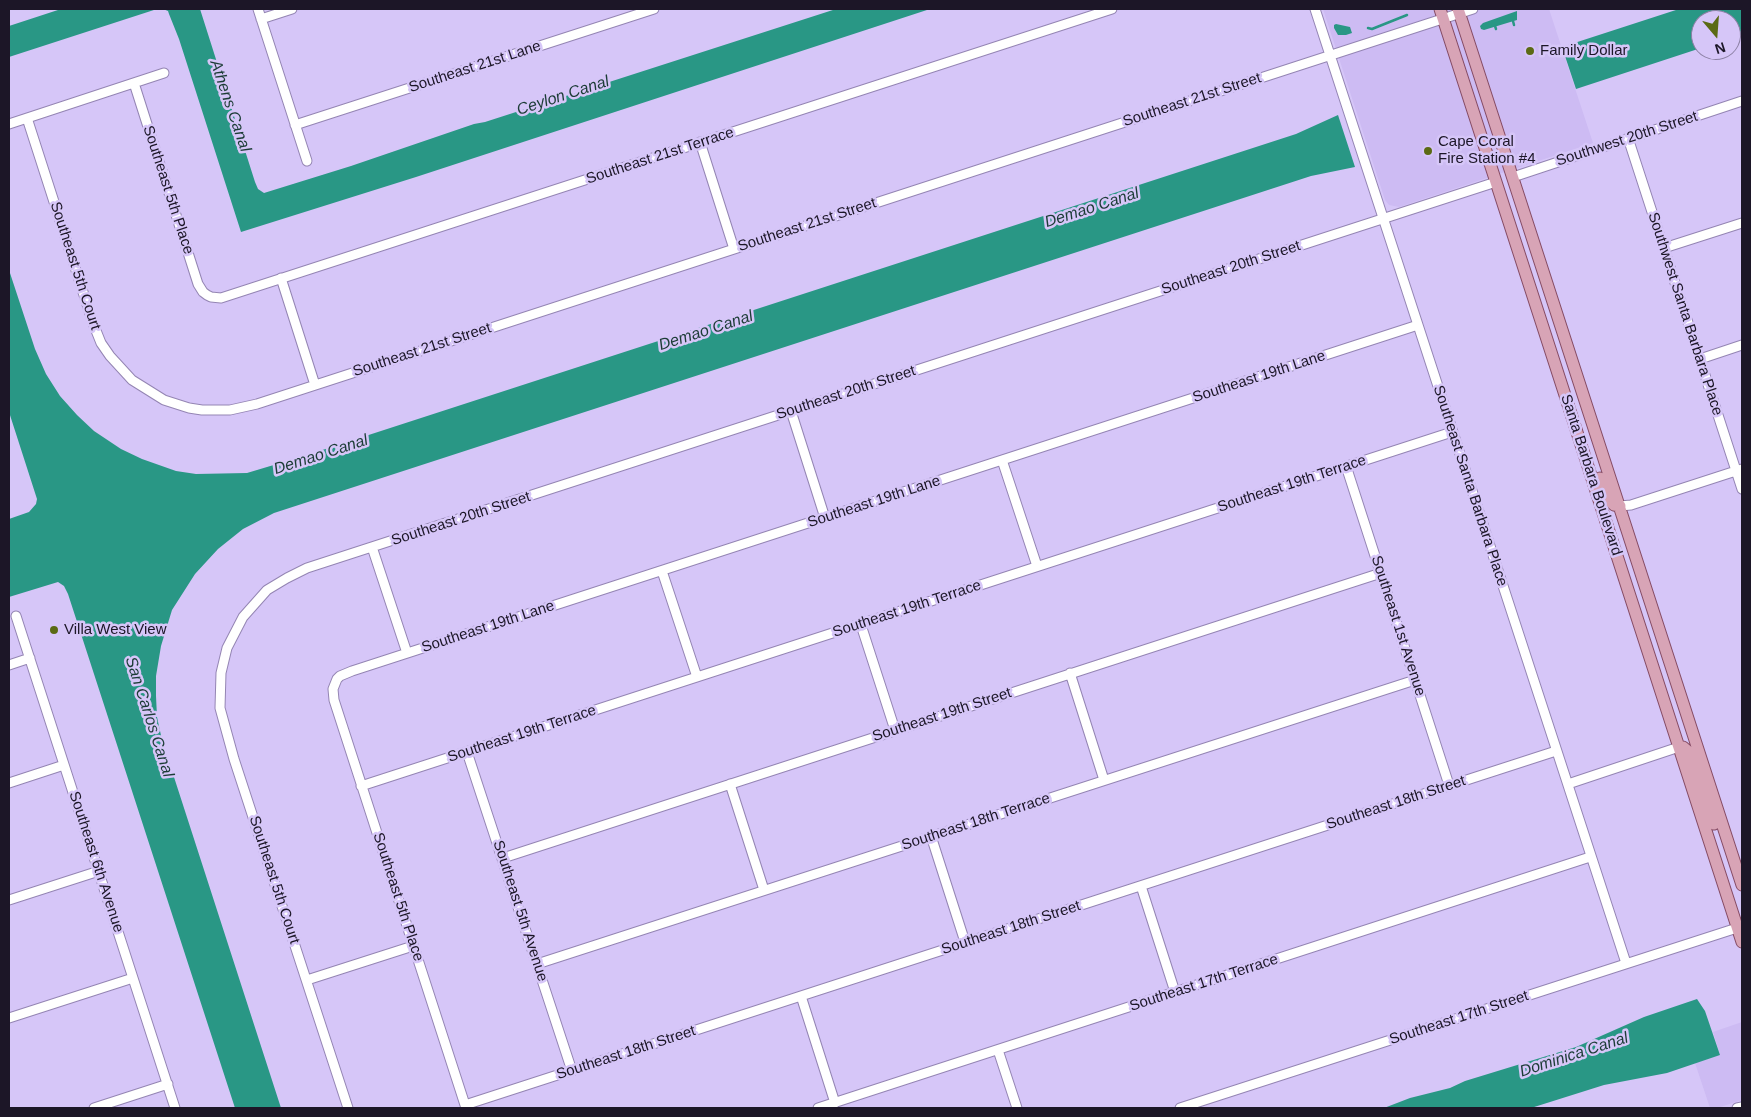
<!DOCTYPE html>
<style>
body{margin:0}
#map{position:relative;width:1751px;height:1117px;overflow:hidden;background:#d6c6f8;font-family:Arial,sans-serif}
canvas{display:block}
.frame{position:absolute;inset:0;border:10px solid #1c1627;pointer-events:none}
.north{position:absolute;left:1691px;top:10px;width:50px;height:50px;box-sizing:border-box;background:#d6c6f8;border:1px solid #8c80a4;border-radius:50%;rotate:162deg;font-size:14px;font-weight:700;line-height:20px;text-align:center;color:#1c1627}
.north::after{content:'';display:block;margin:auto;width:18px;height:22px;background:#5b6a14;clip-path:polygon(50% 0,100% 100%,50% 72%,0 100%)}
</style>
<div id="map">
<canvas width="1751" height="1117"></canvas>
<div class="frame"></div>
<div class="north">N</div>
</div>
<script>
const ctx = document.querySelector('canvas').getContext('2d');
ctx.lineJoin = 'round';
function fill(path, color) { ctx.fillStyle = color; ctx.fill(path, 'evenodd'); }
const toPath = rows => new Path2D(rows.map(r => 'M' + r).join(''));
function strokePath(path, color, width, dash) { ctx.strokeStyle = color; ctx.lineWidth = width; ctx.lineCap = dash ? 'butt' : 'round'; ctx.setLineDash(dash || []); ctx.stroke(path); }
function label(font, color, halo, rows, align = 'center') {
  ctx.font = font + ' Arial,sans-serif'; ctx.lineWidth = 5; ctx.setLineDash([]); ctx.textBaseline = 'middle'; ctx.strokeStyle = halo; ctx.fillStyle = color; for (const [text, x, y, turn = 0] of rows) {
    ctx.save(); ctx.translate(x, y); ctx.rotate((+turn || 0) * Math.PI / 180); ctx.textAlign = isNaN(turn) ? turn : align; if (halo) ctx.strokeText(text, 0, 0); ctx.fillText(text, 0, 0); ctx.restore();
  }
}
fill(toPath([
 [1323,9,1549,9,1593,143,1399,207,1389,205,1385,200],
 [1742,1022,1742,1100,1717,1108,1710,1108,1695,1063,1720,1055,1713,1032]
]), '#cdbbf3');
fill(toPath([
 [61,9,157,9,9,57,9,26],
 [163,9,200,9,255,182,258,189,264,193,351,166,474,124,485,122,836,9,930,9,416,177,241,232,179,39,169,14,168,11],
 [1679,9,1742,9,1742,35,1731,38,1731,20,1701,20,1701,48,1576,89,1562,47],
 [1517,11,1517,20,1484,30,1481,29,1480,26,1483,23],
 [1336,24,1350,27,1352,33,1346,35,1338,35,1334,28,1334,25],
 [1338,115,1355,167,1311,176,274,513,243,529,218,549,195,574,172,610,161,646,156,676,156,696,157,717,162,740,281,1108,235,1108,68,594,64,586,58,582,9,597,9,519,29,512,36,504,37,499,9,412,9,270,35,349,46,374,60,396,77,415,94,431,121,449,142,459,176,471,196,474,247,473,307,455,1296,134],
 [1697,999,1705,1011,1720,1055,1667,1073,1604,1085,1531,1108,1384,1108,1410,1098,1450,1088,1465,1081,1576,1047,1644,1017]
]), '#299785');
strokePath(toPath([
 [1513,21,1514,25],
 [1495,26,1496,29],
 [1368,28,1372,29,1407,15]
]), '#299785', 2.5);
const minor = toPath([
 [258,9,307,161],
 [1315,9,1626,963],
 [261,19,292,9],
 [134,83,198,284,203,292,207,295,211,297,221,298,1112,9],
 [27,118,93,323,101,343,110,356,132,380,164,400,189,408,202,410,230,410,257,404,1473,9],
 [9,124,164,73],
 [295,125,654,9],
 [1628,138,1742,489],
 [700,142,734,249],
 [1513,177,1742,101],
 [1664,248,1742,223],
 [281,278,315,385],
 [1700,359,1742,345],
 [791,411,825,518],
 [1002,460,1037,566],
 [1346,466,1449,785],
 [1620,506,1631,505,1742,469],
 [372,547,407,653],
 [662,571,697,677],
 [16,616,175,1108],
 [861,625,895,730],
 [9,665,30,658],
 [1070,673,1104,780],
 [467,752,572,1071],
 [9,783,64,765],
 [730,784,764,890],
 [1568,784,1679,747],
 [361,786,1452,432],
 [931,836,965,942],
 [503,858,1381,573],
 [1141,886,1175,992],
 [9,900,99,871],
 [537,964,1415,680],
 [307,980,413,946],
 [801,996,835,1103],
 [9,1018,133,978],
 [998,1050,1017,1108],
 [465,1105,1556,751],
 [94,1108,168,1084],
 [348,1108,234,759,220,708,221,673,227,648,243,617,267,590,287,578,307,568,1496,182],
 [466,1108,334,700,333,689,337,679,340,676,352,671,1418,325],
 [818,1108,1590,857],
 [1180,1108,1737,928],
 [1737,1108,1742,1107]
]);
const major = toPath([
 [1440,9,1742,942],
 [1458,9,1742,885],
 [1600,478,1608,499,1614,505,1620,506],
 [1679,747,1683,747,1690,753,1714,824]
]);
strokePath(minor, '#9485b3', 11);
strokePath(major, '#854b64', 13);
strokePath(minor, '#fff', 9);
strokePath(major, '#d8a4b6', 11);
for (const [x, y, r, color] of [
 [1530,51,5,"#5b6a14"],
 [1428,151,5,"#5b6a14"],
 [54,630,5,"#5b6a14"]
]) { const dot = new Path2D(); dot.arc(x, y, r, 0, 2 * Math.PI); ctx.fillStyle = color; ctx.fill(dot); strokePath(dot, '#d6c6f8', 2); }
label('15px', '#1c1627', '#d6c6f8', [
 ["Family Dollar",1540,51],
 ["Cape Coral",1438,142],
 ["Fire Station #4",1438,159],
 ["Villa West View",64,630]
], 'left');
label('15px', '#1c1627', '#d6c6f8', [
 ["Southeast 21st Lane",475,67,-18],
 ["Southeast 21st Street",1192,100,-18],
 ["Southwest 20th Street",1627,139,-18],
 ["Southeast 21st Terrace",660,156,-18],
 ["Southeast 5th Place",168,190,72],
 ["Southeast 21st Street",807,225,-18],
 ["Southeast 5th Court",75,266,72],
 ["Southeast 20th Street",1231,268,-18],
 ["Southwest Santa Barbara Place",1685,314,72],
 ["Southeast 21st Street",422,350,-18],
 ["Southeast 19th Lane",1259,377,-18],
 ["Southeast 20th Street",846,393,-18],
 ["Santa Barbara Boulevard",1591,475,72],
 ["Southeast 19th Terrace",1292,484,-18],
 ["Southeast Santa Barbara Place",1470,486,72],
 ["Southeast 19th Lane",874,502,-18],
 ["Southeast 20th Street",461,519,-18],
 ["Southeast 19th Terrace",907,609,-18],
 ["Southeast 1st Avenue",1398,626,72],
 ["Southeast 19th Lane",488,627,-18],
 ["Southeast 19th Street",942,715,-18],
 ["Southeast 19th Terrace",522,734,-18],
 ["Southeast 18th Street",1396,803,-18],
 ["Southeast 18th Terrace",976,822,-18],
 ["Southeast 6th Avenue",96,862,72],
 ["Southeast 5th Court",274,880,72],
 ["Southeast 5th Place",398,897,72],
 ["Southeast 5th Avenue",520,911,72],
 ["Southeast 18th Street",1011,928,-18],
 ["Southeast 17th Terrace",1204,983,-18],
 ["Southeast 17th Street",1459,1018,-18],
 ["Southeast 18th Street",626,1053,-18]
]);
label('italic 16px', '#1c3c36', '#d6c6f8', [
 ["Ceylon Canal",563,96,-18],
 ["Athens Canal",230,106,71],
 ["Demao Canal",1092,208,-18],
 ["Demao Canal",706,331,-18],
 ["Demao Canal",321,455,-18],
 ["San Carlos Canal",149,717,72],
 ["Dominica Canal",1574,1055,-18]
]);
</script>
